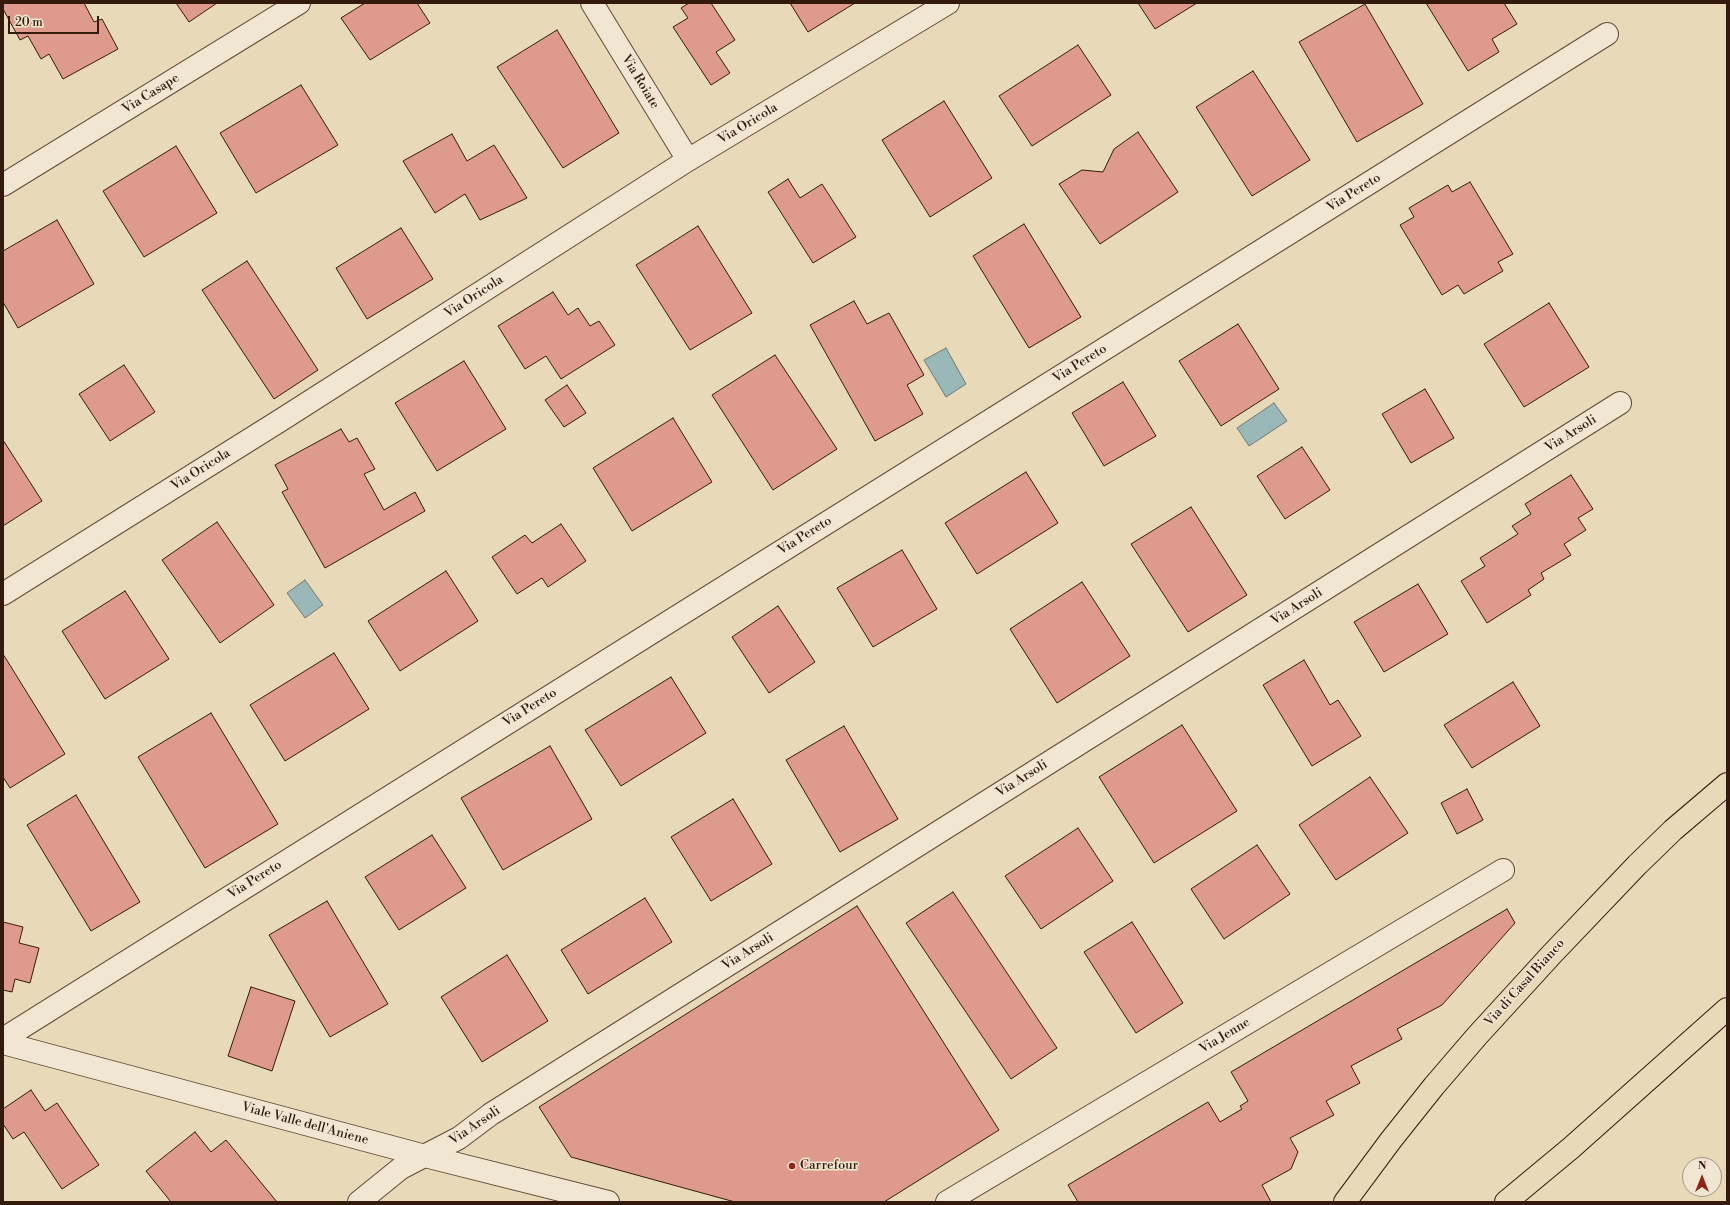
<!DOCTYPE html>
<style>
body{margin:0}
#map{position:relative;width:1730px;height:1205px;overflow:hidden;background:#e8d9b9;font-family:"Libre Bodoni",serif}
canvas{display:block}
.frame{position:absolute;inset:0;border:4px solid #331a0c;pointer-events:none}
.north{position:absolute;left:1682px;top:1157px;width:40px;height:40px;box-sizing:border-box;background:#f0e6d2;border:1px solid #a49483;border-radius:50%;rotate:0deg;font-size:11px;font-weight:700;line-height:16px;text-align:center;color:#331a0c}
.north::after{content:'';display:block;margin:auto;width:14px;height:18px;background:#8f2418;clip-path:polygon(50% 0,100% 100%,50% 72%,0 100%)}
.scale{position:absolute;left:8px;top:16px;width:91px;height:18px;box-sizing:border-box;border:2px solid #331a0c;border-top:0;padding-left:5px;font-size:12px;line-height:14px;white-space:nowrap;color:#331a0c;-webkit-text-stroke:3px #f0e6d2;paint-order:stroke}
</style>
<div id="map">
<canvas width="1730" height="1205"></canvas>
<div class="frame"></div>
<div class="north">N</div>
<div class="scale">20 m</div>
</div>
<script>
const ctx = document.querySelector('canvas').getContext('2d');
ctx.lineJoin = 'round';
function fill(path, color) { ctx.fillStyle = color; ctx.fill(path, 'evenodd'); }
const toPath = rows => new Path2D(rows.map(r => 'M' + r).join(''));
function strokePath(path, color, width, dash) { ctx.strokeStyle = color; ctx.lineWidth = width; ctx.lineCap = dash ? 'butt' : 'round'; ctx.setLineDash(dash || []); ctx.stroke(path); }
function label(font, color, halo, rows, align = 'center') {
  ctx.font = font + ' "Libre Bodoni",serif'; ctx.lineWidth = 3; ctx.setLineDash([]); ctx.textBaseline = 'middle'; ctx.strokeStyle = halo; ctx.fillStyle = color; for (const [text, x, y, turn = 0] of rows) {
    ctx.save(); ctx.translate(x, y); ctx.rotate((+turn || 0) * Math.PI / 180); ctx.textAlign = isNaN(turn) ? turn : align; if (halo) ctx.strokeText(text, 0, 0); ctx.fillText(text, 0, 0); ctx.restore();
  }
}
const water = toPath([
 [946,348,966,384,946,397,924,360,946,348],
 [1274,403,1287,421,1249,446,1237,428,1274,403],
 [305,580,323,605,305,618,287,593,305,580]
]);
fill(water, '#9ab8b8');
strokePath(water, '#717973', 1);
const building = toPath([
 [3,3,84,3,94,22,102,19,118,49,63,79,49,54,41,59,28,36,20,40,3,9,3,3],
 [176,3,217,3,189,22,176,3],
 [365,3,417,3,430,23,370,60,341,18,365,3],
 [689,3,711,3,735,40,716,52,730,73,711,85,673,27,688,18,681,8,689,3],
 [790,3,855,3,808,32,790,3],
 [1138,3,1197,3,1155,29,1138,3],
 [1426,3,1504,3,1517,24,1492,39,1499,52,1468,71,1426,3],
 [1365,4,1423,104,1357,142,1299,42,1365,4],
 [557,30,619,133,563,168,497,67,557,30],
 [1078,45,1111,95,1032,146,999,96,1078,45],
 [1253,71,1310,160,1252,196,1196,107,1253,71],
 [301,85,338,145,256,193,220,133,301,85],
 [944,101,992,178,930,217,882,140,944,101],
 [1138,132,1178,192,1100,244,1059,184,1082,170,1103,172,1114,149,1138,132],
 [452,134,467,161,494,145,527,198,480,220,465,194,435,213,403,161,452,134],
 [176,146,217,213,144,257,103,191,176,146],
 [788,179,800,198,822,184,856,237,813,263,768,192,788,179],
 [1470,182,1513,254,1498,262,1503,271,1464,294,1458,285,1442,295,1400,225,1414,217,1409,208,1448,185,1452,192,1470,182],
 [57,220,94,284,18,328,3,302,3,251,57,220],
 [1024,224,1081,317,1029,348,973,256,1024,224],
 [698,226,752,313,690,350,636,265,698,226],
 [401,228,433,279,367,319,336,268,401,228],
 [247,261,318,370,274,399,202,290,247,261],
 [553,292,568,315,578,308,590,326,599,321,615,345,561,379,546,356,525,369,498,326,553,292],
 [854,301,867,324,889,313,924,375,907,385,923,414,875,441,810,325,854,301],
 [1549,303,1589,367,1524,407,1484,344,1549,303],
 [1238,324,1279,389,1221,426,1179,361,1238,324],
 [775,355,837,449,773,490,712,395,775,355],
 [464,361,506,429,437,471,395,403,464,361],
 [124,365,155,412,110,441,79,394,124,365],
 [1123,382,1156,436,1104,466,1072,413,1123,382],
 [567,385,586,413,564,427,545,400,567,385],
 [1425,389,1454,438,1411,463,1382,414,1425,389],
 [673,418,712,482,632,531,593,468,673,418],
 [341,429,349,442,357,438,375,469,364,474,384,510,415,492,425,511,325,568,282,492,288,489,275,465,341,429],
 [3,440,42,501,3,526,3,440],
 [1302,447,1330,490,1285,519,1257,476,1302,447],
 [1026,472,1058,523,977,574,945,523,1026,472],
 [1571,475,1593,509,1578,518,1586,530,1564,544,1571,555,1541,573,1544,579,1528,590,1531,595,1487,623,1461,581,1485,566,1480,558,1518,534,1512,526,1531,514,1525,504,1571,475],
 [1191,507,1247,595,1188,632,1131,544,1191,507],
 [217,522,274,605,220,643,162,560,217,522],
 [561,524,586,561,548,587,542,578,517,594,492,557,525,535,532,543,561,524],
 [902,550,937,609,873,647,837,588,902,550],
 [446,571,478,621,400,671,368,621,446,571],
 [1082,582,1130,656,1057,703,1010,629,1082,582],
 [1418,584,1448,634,1384,672,1354,622,1418,584],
 [125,591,169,659,105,699,62,631,125,591],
 [778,606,815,662,769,693,732,637,778,606],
 [334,653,369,709,285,761,250,705,334,653],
 [3,654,65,754,10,788,3,777,3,654],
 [1304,660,1330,705,1338,700,1361,736,1312,766,1263,685,1304,660],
 [671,677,706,733,621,786,585,730,671,677],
 [1513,682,1540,726,1472,768,1444,725,1513,682],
 [211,713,278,824,205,868,138,757,211,713],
 [1182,725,1237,811,1154,863,1099,777,1182,725],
 [844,726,898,819,840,852,786,760,844,726],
 [550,746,592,819,503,870,461,798,550,746],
 [1370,777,1408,833,1336,880,1299,825,1370,777],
 [1467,789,1483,820,1457,834,1441,803,1467,789],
 [76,795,140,902,91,931,27,825,76,795],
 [733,799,772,864,711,901,671,837,733,799],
 [1078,828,1113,881,1041,929,1005,876,1078,828],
 [432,835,466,888,399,930,365,877,432,835],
 [1257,845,1290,894,1224,939,1191,889,1257,845],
 [953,892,1057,1048,1011,1079,906,923,953,892],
 [645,898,672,942,588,994,561,950,645,898],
 [327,901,388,1004,330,1037,269,935,327,901],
 [857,906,999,1130,884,1202,735,1202,571,1157,539,1107,857,906],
 [1507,909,1515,923,1442,1005,1397,1029,1402,1039,1351,1066,1360,1083,1326,1101,1334,1115,1290,1138,1298,1152,1291,1169,1262,1185,1271,1202,1078,1202,1068,1185,1208,1102,1220,1122,1242,1109,1240,1106,1248,1101,1231,1072,1507,909],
 [3,922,23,927,19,943,39,948,30,983,15,979,12,992,3,990,3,922],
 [1132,922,1183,1003,1136,1033,1084,952,1132,922],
 [507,955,548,1021,482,1062,441,997,507,955],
 [251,987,295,1001,272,1071,228,1056,251,987],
 [31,1090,45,1111,57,1103,99,1165,62,1189,24,1132,13,1139,3,1124,3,1109,31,1090],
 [195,1132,211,1152,226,1140,277,1202,171,1202,146,1171,195,1132]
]);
fill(building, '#de9b8d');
strokePath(building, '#331a0c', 1);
const minor = toPath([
 [592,3,688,160],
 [3,185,299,3],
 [3,594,281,420,688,160,948,3],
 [3,1039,1607,34],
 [3,1043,425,1156,608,1202],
 [359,1202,401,1168,459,1138,491,1114,1620,403],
 [947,1202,1503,870]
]);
const major = toPath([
 [1345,1202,1391,1140,1434,1086,1477,1036,1552,954,1637,865,1673,830,1727,784],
 [1506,1202,1571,1148,1727,1009]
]);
strokePath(minor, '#604a37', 24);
strokePath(major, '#331a0c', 24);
strokePath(minor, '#f0e6d2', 22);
strokePath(major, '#e8d9b9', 22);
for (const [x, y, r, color] of [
 [792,1166,4,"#8f2418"]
]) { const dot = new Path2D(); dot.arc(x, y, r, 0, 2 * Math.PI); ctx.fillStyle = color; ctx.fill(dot); strokePath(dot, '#f0e6d2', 1.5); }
label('13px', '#331a0c', '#f0e6d2', [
 ["Via Roiate",640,82,59],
 ["Via Casape",151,94,-32],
 ["Via Oricola",748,124,-31],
 ["Via Pereto",1354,193,-32],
 ["Via Oricola",474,297,-33],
 ["Via Pereto",1080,364,-32],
 ["Via Arsoli",1571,434,-32],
 ["Via Oricola",201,470,-32],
 ["Via Pereto",805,536,-32],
 ["Via Arsoli",1297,607,-32],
 ["Via Pereto",530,708,-32],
 ["Via Arsoli",1022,779,-32],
 ["Via Pereto",255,880,-32],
 ["Via Arsoli",748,952,-32],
 ["Via di Casal Bianco",1525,983,-48],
 ["Via Jenne",1225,1036,-31],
 ["Viale Valle dell'Aniene",305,1124,15],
 ["Via Arsoli",475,1126,-34]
]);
label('13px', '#331a0c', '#f0e6d2', [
 ["Carrefour",800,1166]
], 'left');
</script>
